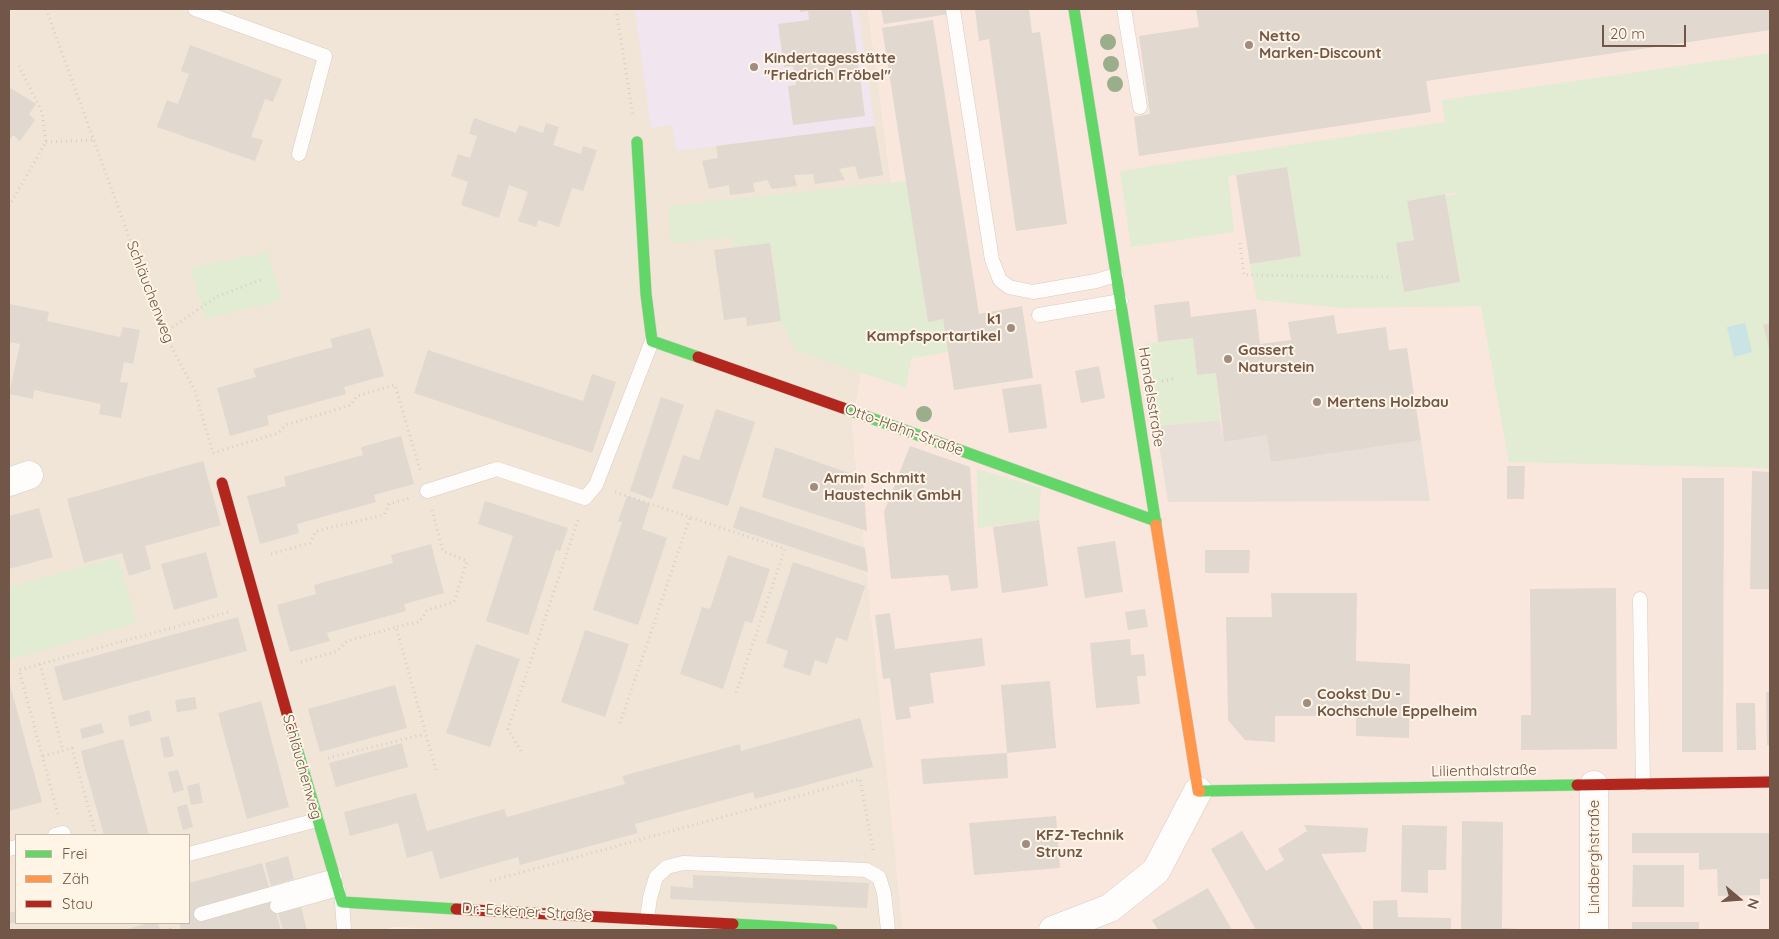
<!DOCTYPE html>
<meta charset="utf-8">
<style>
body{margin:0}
#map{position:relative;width:1779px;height:939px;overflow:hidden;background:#f5f0e7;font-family:Quicksand,sans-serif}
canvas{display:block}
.frame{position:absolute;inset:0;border:10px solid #725749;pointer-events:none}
.legend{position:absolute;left:15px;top:834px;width:175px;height:90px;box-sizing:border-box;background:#fff5e7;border:1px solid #c7b6a8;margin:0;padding:6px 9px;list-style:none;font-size:15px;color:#725749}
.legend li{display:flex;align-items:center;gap:10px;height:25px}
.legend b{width:25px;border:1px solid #c7b6a8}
.north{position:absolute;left:1714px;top:874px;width:50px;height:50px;-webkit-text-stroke:4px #fff5e7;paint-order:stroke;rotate:108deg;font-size:14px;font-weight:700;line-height:20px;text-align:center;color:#725749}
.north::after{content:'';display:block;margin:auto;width:18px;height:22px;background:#725749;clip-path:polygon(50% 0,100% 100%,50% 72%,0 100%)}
.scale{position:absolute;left:1602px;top:25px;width:84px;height:22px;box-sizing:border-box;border:2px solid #725749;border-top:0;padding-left:6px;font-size:15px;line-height:18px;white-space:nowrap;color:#725749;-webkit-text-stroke:4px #fff5e7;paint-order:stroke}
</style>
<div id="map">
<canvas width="1779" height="939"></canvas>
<div class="frame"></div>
<ul class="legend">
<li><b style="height:6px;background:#63d668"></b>Frei</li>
<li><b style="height:6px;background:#ff974d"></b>Zäh</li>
<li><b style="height:6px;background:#b3261e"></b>Stau</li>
</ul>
<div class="north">N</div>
<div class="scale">20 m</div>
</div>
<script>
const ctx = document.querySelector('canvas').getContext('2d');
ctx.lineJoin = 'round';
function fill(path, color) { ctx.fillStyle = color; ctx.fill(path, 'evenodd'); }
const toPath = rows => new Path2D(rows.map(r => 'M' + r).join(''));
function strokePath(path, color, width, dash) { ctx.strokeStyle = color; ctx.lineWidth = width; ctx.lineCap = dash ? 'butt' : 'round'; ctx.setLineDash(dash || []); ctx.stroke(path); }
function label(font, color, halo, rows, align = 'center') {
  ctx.font = font + ' Quicksand,sans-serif'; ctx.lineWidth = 4; ctx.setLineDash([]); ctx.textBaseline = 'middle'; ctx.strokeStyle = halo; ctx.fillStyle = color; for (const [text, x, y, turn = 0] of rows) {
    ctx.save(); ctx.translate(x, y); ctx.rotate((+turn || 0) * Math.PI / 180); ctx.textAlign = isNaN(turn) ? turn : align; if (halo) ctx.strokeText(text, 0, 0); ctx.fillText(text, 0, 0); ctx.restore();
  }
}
fill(toPath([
 [9,9,868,9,895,211,852,422,903,930,460,930,395,927,382,930,9,930],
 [16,835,189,835,189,923,16,923]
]), '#f1e5d7');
fill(toPath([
 [868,9,1770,9,1770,930,903,930,852,422,895,211]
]), '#f9e7dd');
fill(toPath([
 [1220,420,1224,442,1267,435,1421,440,1430,501,1168,502,1156,426]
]), '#e8e0d8');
fill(toPath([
 [635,9,858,9,875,126,676,151,672,125,651,128]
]), '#f1e6f0');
fill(toPath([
 [1770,53,1770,468,1509,462,1481,306,1344,308,1257,300,1250,264,1301,256,1287,167,1228,176,1234,232,1131,247,1120,171,1445,122,1442,100],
 [1455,192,1456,195,1445,196,1460,282,1404,292,1396,244,1414,240,1407,201],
 [907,181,928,321,943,319,948,352,911,358,906,388,795,350,781,321,770,243,734,248,731,237,671,244,668,206],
 [268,252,282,300,206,319,190,268],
 [1193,338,1197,375,1216,373,1220,420,1156,426,1145,344],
 [977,469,1041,488,1039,520,978,528],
 [119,557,136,623,9,660,9,587]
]), '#e1ecd2');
fill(toPath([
 [1745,323,1752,352,1734,357,1727,327]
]), '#cae3e5');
fill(toPath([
 [799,9,851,9,865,116,793,125,788,86,796,85,793,66,784,67,778,24,809,20,808,11,800,12],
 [881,9,948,9,949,14,884,24],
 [975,9,1029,9,1032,33,1040,32,1067,224,1016,231,989,39,979,41],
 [1196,9,1770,9,1770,30,1426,81,1431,112,1139,156,1134,117,1150,114,1139,36,1199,27],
 [933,20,979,314,1022,306,1033,378,954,390,943,319,928,322,882,28],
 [190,45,282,79,273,102,265,99,251,137,263,140,255,161,157,127,167,100,178,104,189,74,181,71],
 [9,87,36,104,29,114,35,120,20,141,13,135,9,141],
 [474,118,516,133,519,125,543,133,546,123,559,127,553,145,581,154,583,146,597,150,583,191,572,188,559,227,538,220,536,227,518,221,528,192,509,185,499,218,461,205,468,182,451,176,458,154,470,158,477,136,469,134],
 [875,126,883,175,859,179,855,166,839,169,845,180,815,184,813,174,794,175,797,186,772,189,767,180,753,183,755,192,730,195,729,185,709,189,702,161,718,158,716,146],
 [1287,167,1301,256,1250,264,1236,175],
 [1445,194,1460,282,1404,292,1396,243,1414,240,1407,201],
 [770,243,781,321,747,326,746,317,724,320,714,250],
 [1189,301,1191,317,1256,309,1260,344,1291,340,1288,322,1334,315,1337,334,1386,327,1389,350,1407,348,1421,440,1271,462,1267,435,1224,442,1216,373,1197,375,1193,338,1158,342,1154,305],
 [9,304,49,312,47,321,120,337,123,327,140,330,133,364,124,362,120,382,128,383,121,418,99,414,101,404,34,390,33,399,9,394,20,344,9,342],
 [1770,323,1770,351,1763,325],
 [370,328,384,376,344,387,346,394,267,416,269,425,230,436,217,388,256,377,253,369,333,347,330,339],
 [428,350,583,401,592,374,616,382,592,453,414,393],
 [1099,366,1105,398,1081,403,1075,371],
 [1041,384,1047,428,1009,433,1002,389],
 [661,397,684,405,652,499,630,491],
 [716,409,755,422,728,506,672,488,683,455,699,460],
 [401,436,414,484,374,495,376,502,297,524,299,533,260,544,247,496,286,486,284,477,363,455,361,447],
 [910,446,970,467,978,588,951,591,948,575,891,579,884,512],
 [775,447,863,478,867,531,762,497],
 [203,461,221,525,145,546,151,569,129,576,122,553,84,563,67,499],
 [1507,466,1525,466,1524,499,1507,499],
 [1752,471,1770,472,1770,589,1750,589],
 [1682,478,1724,478,1723,752,1682,752],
 [627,496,650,504,642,529,667,538,638,625,593,610,622,522,618,521],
 [485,501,568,528,560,551,556,550,528,635,486,621,513,536,478,524],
 [740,506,865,548,868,572,733,528],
 [39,508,53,557,9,569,9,516],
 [1039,520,1048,586,1002,593,993,527],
 [1115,541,1123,592,1085,598,1077,547],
 [431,544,444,593,404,604,406,611,327,633,330,641,290,652,277,605,316,594,314,585,393,563,391,555],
 [1205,550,1250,550,1249,573,1205,573],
 [206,552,218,597,174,610,161,564],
 [728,555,770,569,752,623,745,621,723,689,680,674,702,607,710,609],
 [793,562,865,586,847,641,836,637,827,664,815,660,810,676,783,667,788,651,766,643],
 [1616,588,1617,749,1521,750,1521,715,1531,715,1530,589],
 [1271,593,1357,593,1356,661,1410,664,1409,738,1356,736,1356,716,1275,716,1275,742,1245,740,1228,720,1226,617,1272,617],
 [1145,609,1148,627,1128,630,1125,612],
 [890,613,895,649,982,638,985,666,930,673,934,703,909,707,911,718,896,720,890,678,883,679,875,615],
 [238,617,247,651,63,701,54,667],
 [585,630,629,644,605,717,561,702],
 [1130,639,1131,655,1144,654,1146,676,1137,676,1140,704,1096,708,1090,643],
 [476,644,520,659,490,747,446,733],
 [9,681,42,802,9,811],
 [1050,681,1056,748,1007,753,1008,778,923,784,921,759,1007,753,1001,685],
 [395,685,407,728,320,752,308,709],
 [1766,692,1770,692,1770,745,1767,745],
 [195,697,197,709,177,712,175,700],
 [261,701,289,807,247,819,218,713],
 [1736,703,1755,703,1756,750,1737,750],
 [149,710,152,721,130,727,128,716],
 [860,718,873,767,755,799,753,792,635,824,638,833,520,865,518,857,440,879,432,851,407,858,398,823,350,836,344,812,416,793,427,831,504,809,507,817,625,784,622,776,740,744,741,751],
 [101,723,104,733,82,739,80,729],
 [169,736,174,756,164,758,160,738],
 [123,739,142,809,149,835,104,835,85,768,81,751],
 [402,743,408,767,336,787,329,763],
 [178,770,184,790,173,793,168,772],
 [199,783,203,803,191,805,187,786],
 [187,804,193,827,183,830,177,807],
 [1056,816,1060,868,974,875,969,823],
 [1462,821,1503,822,1502,928,1521,929,1521,930,1461,930],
 [1304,825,1368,828,1366,852,1321,854,1363,930,1256,930,1211,849,1242,831,1266,871,1284,860,1278,849,1307,831],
 [1402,825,1447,826,1446,870,1428,870,1428,893,1401,892],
 [1632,833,1770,833,1770,879,1760,879,1760,895,1718,896,1717,869,1699,870,1699,853,1632,853],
 [288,856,294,879,271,886,265,863],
 [262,863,281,930,181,930,179,923,189,923,189,883],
 [1633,865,1684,865,1684,907,1632,907],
 [693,875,869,883,867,908,670,899,671,886,693,888],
 [1208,888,1232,930,1158,930,1152,920],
 [1397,900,1398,917,1451,918,1451,930,1373,930,1373,901],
 [301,907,307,930,283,930,278,913],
 [16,911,16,922,9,924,9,913],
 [1632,922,1699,922,1699,930,1632,930],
 [148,923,158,923,160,930,124,930]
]), '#e1d8cf');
const lane = toPath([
 [195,9,325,56,299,154],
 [953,9,992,260,1000,280,1009,287,1033,292,1096,281,1116,275],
 [1124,9,1140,107],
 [1039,315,1121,301],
 [427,491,497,469,585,498,596,485,652,341],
 [1640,599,1643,784],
 [55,835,63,833,64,835],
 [9,849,16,847],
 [189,854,317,820],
 [342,902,344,930],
 [277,906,338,889],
 [201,914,335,876],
 [647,919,650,898,656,877,667,867,683,863,842,869,866,870,879,877,884,893,888,930]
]);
const street = toPath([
 [9,482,29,475],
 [1594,785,1594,930],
 [1053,930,1110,908,1156,871,1198,791]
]);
const fast = toPath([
 [1074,9,1156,525],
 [637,142,646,294,652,341,698,357],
 [843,408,1156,521],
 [291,728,342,902,456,909],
 [1200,791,1577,785],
 [733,924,832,930]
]);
const slow = toPath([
 [1156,525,1198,791,1200,791]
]);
const jam = toPath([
 [698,357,843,408],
 [222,483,291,728],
 [1577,785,1770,782],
 [456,909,733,924]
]);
strokePath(lane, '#d6cdc5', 15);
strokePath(street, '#d6cdc5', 29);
strokePath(fast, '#d6ccc4', 12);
strokePath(slow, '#d6ccc4', 12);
strokePath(jam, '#d6ccc4', 12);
strokePath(toPath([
 [46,9,164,333,195,391,213,453],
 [616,9,633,116],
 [46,142,93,140],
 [9,206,46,142,42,112,19,66],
 [1240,243,1244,275,1392,277],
 [164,333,218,296,261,280],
 [1162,381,1173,379],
 [213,453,278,433,286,425,351,405,357,396,395,385,421,473],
 [615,492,785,549,735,696],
 [432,510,443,551,467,561,454,602,427,610,419,622,396,627,437,774],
 [271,554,310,543,316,531,384,515,389,504,410,498],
 [301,662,337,651,347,641,396,627],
 [40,664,63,751],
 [620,723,690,517],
 [521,751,508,729,579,517],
 [43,756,72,748,96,835],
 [328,758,425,734],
 [58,814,19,670,229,612],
 [490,881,860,779,873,850],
 [169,923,171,930]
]), '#d7cfc9', 3, [1, 4]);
strokePath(lane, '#fefdfb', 14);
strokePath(street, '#fefdfb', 28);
strokePath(fast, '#63d668', 11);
strokePath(slow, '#ff974d', 11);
strokePath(jam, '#b3261e', 11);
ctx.fillStyle = '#9bae8c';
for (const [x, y] of [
 [1108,42],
 [1111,64],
 [1115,84],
 [924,414]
]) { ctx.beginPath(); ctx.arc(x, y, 8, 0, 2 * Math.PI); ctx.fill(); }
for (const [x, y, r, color] of [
 [1249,45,5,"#a08d80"],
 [754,67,5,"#a08d80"],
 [1011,328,5,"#a08d80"],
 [1228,359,5,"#a08d80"],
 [1317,402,5,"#a08d80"],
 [814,487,5,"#a08d80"],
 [1307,703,5,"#a08d80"],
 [1026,844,5,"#a08d80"]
]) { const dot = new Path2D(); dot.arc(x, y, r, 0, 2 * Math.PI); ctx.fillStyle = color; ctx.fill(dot); strokePath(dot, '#fff5e7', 2); }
label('bold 15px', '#725749', '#fff5e7', [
 ["Netto",1259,36],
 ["Marken-Discount",1259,53],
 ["Kindertagesstätte",764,58],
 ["\"Friedrich Fröbel\"",764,75],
 ["k1",1001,319,"right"],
 ["Kampfsportartikel",1001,336,"right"],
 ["Gassert",1238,350],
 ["Naturstein",1238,367],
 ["Mertens Holzbau",1327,402],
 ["Armin Schmitt",824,478],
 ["Haustechnik GmbH",824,495],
 ["Cookst Du -",1317,694],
 ["Kochschule Eppelheim",1317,711],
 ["KFZ-Technik",1036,835],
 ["Strunz",1036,852]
], 'left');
label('15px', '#725749', '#fff5e7', [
 ["Schläuchenweg",150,292,69],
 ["Handelsstraße",1151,397,81],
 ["Otto-Hahn-Straße",904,430,20],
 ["Schläuchenweg",302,767,74],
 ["Lilienthalstraße",1484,771,-1],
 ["Lindberghstraße",1594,857,-90],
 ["Dr.-Eckener-Straße",527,912,3]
]);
</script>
